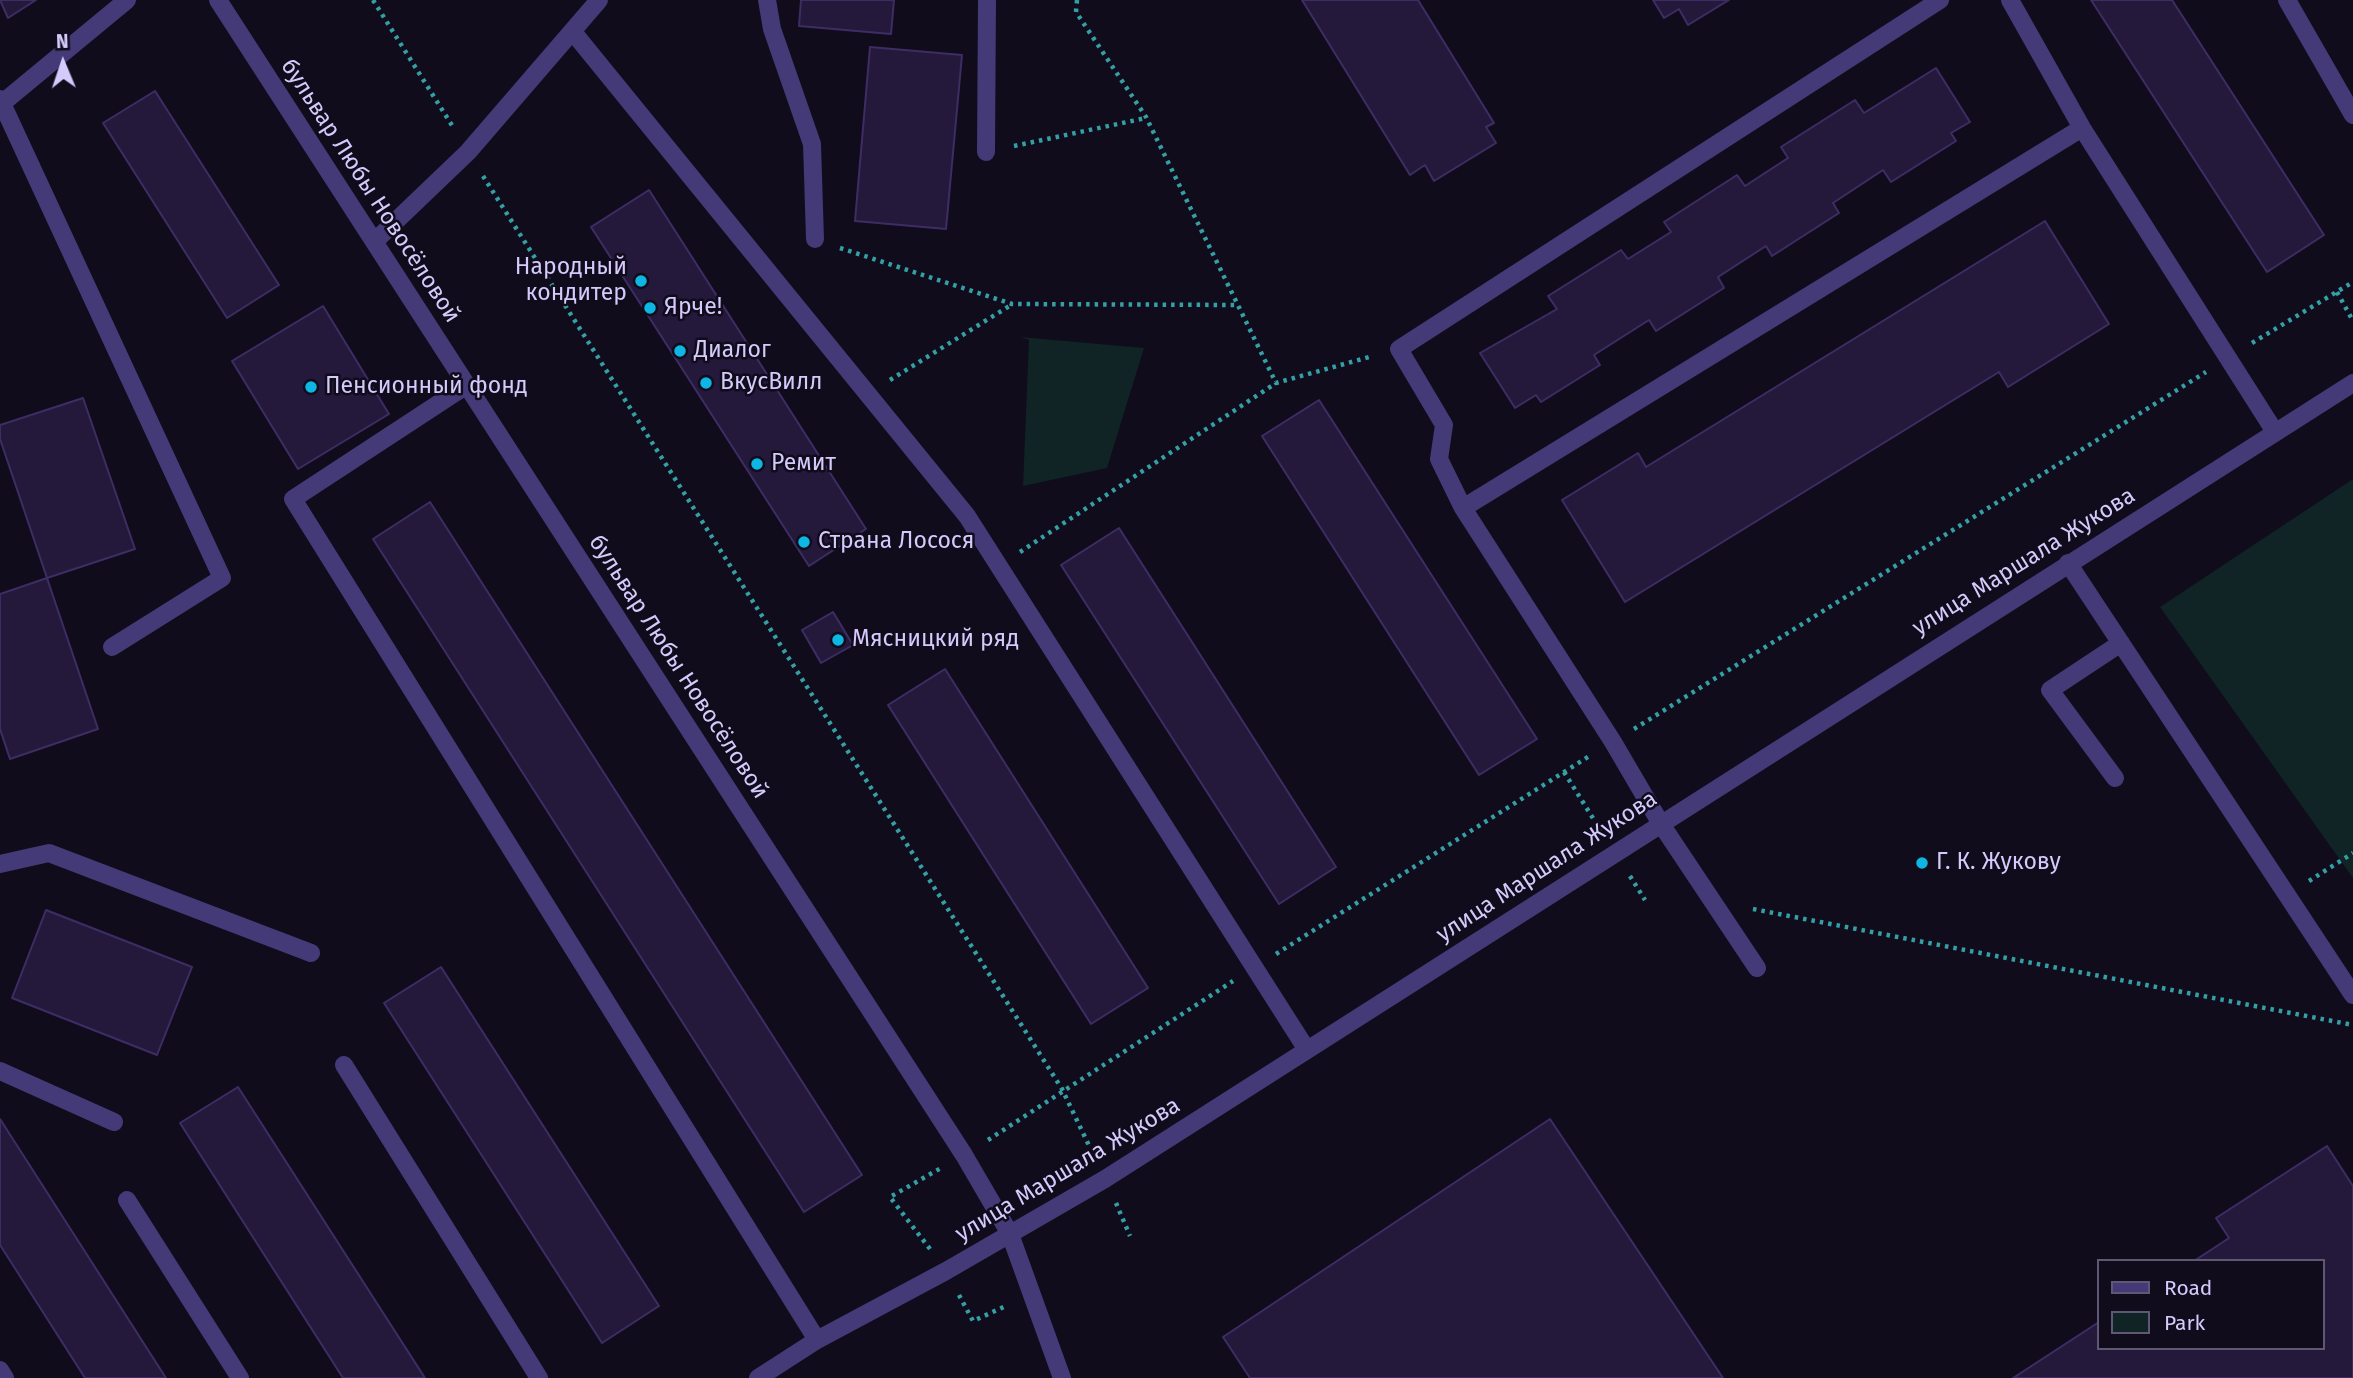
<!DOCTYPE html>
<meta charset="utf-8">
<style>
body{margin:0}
#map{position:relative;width:2353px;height:1378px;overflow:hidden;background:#100c1b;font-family:"Fira Sans",sans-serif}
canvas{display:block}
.legend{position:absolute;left:2097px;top:1259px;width:228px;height:91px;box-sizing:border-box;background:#100c1b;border:2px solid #5f5875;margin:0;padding:9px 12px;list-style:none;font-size:21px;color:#d5cafc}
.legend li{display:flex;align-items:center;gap:14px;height:35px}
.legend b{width:35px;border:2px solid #5f5875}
.north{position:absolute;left:28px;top:28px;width:70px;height:70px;-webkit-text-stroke:5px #100c1b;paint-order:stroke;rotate:358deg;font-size:19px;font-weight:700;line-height:28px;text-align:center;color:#d5cafc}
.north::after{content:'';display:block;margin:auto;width:24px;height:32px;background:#d5cafc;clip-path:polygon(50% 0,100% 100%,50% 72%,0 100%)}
</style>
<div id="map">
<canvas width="2353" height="1378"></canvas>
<ul class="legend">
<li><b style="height:9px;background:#433a77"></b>Road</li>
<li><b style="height:19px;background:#102325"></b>Park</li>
</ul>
<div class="north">N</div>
</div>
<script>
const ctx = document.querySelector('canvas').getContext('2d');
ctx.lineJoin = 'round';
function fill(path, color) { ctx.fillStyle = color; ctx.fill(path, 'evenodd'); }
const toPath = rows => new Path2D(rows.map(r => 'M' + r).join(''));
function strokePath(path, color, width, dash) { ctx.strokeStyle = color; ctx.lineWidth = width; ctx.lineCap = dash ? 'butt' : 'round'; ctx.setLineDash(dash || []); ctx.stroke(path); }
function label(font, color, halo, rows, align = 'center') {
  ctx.font = font + ' "Fira Sans",sans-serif'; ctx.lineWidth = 5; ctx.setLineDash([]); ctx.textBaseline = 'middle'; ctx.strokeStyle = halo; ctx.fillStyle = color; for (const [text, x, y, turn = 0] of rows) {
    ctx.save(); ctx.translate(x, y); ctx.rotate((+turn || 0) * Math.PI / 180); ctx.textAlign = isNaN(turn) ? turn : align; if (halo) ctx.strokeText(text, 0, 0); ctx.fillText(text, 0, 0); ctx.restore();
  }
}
fill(toPath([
 [1020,337,1144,348,1107,468,1023,486,1029,340],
 [2353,479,2353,878,2160,607]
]), '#102325');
const building = toPath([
 [0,0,36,0,8,18,0,0],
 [801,0,894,0,891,34,799,26,801,0],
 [1302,0,1418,0,1494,123,1486,127,1496,143,1434,181,1425,165,1410,175,1302,0],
 [1653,0,1729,0,1688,25,1679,9,1664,18,1653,0],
 [2091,0,2172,0,2324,235,2267,272,2091,0],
 [870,47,962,55,946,229,855,221,870,47],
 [1936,68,1970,122,1951,133,1956,141,1891,182,1883,170,1833,203,1839,213,1772,256,1766,246,1718,277,1724,288,1656,331,1649,320,1594,355,1600,365,1541,402,1536,395,1515,408,1480,353,1557,309,1548,296,1621,250,1628,259,1671,232,1664,222,1737,175,1745,186,1788,158,1781,147,1855,100,1864,113,1936,68],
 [155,91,279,285,227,318,103,123,155,91],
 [649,190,866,529,809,566,591,227,649,190],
 [2045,221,2109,324,2008,387,1999,372,1625,602,1562,500,1638,453,1646,467,2045,221],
 [323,306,389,414,298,469,232,361,323,306],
 [83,398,135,549,47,578,0,439,0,425,83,398],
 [1319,400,1537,739,1479,775,1262,436,1319,400],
 [430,502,862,1175,804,1212,373,539,430,502],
 [1119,528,1336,867,1279,904,1061,565,1119,528],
 [47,578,98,729,10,759,0,729,0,594,47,578],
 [833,612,853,645,821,663,802,630,833,612],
 [945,669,1148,988,1091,1024,888,705,945,669],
 [46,910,192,967,157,1055,12,998,46,910],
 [441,967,659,1306,602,1343,384,1003,441,967],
 [238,1087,425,1378,343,1378,180,1123,238,1087],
 [0,1119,166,1378,85,1378,0,1245,0,1119],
 [1550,1119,1723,1378,1250,1378,1223,1337,1550,1119],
 [2327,1146,2353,1186,2353,1378,2013,1378,2099,1322,2099,1348,2323,1348,2323,1261,2194,1261,2229,1238,2216,1218,2327,1146]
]);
fill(building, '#24193b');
strokePath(building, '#3e2d65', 2);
strokePath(toPath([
 [373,0,453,127],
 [1077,0,1076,12,1146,117,1276,383,1373,356],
 [1014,146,1146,118],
 [483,176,1062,1089,1093,1154],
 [840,248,1012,304,1236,305],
 [2337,292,2353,321],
 [2252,343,2353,282],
 [890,380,1011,305],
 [1020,552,1276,383],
 [1634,729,2206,372],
 [1564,772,1601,831],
 [1630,876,1645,900],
 [2309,881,2353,853],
 [1753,909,2353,1025],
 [1276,954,1591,755],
 [988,1140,1233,981],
 [1116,1203,1130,1236],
 [930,1249,890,1197,941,1168],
 [959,1295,973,1321,1008,1305]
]), '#34a0a6', 4.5, [3.5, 5]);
strokePath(toPath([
 [218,0,964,1155,1010,1234,1062,1378],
 [767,0,772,29,812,144,815,239],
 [2010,0,2082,128,2275,432],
 [2287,0,2353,115],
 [573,32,967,516,1307,1050],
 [0,99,222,578,112,647],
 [0,105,127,0],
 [986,152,987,0],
 [374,242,468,152,599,0],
 [467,385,293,499,817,1340],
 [1463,508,2082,128],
 [2068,563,2353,995],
 [2115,778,2050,690,2121,643],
 [0,864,49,853,311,953],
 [1757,968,1661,824,1613,742,1463,508,1439,459,1444,425,1399,349,1940,0],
 [344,1065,539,1378],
 [0,1071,114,1122],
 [127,1200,240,1378],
 [0,1370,5,1378],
 [758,1378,817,1340,946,1271,1105,1179,2353,383]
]), '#433a77', 18);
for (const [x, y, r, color] of [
 [641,281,7,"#0eb6e3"],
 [650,308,7,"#0eb6e3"],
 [680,351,7,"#0eb6e3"],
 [706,383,7,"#0eb6e3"],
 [311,387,7,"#0eb6e3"],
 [757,464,7,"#0eb6e3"],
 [804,542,7,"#0eb6e3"],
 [838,640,7,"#0eb6e3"],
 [1922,863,7,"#0eb6e3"]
]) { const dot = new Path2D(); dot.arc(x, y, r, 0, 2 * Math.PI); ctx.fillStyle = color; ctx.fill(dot); strokePath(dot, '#100c1b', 2.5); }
label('23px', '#d5cafc', '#100c1b', [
 ["бульвар Любы Новосёловой",370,191,57],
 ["улица Маршала Жукова",2024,562,-32],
 ["бульвар Любы Новосёловой",678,667,57],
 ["улица Маршала Жукова",1547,867,-33],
 ["улица Маршала Жукова",1068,1170,-31]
]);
label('23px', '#d5cafc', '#100c1b', [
 ["Народный",627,268,"right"],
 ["кондитер",627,294,"right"],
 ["Ярче!",664,308],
 ["Диалог",694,351],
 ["ВкусВилл",720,383],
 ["Пенсионный фонд",325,387],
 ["Ремит",771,464],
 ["Страна Лосося",818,542],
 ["Мясницкий ряд",852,640],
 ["Г. К. Жукову",1936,863]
], 'left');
</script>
